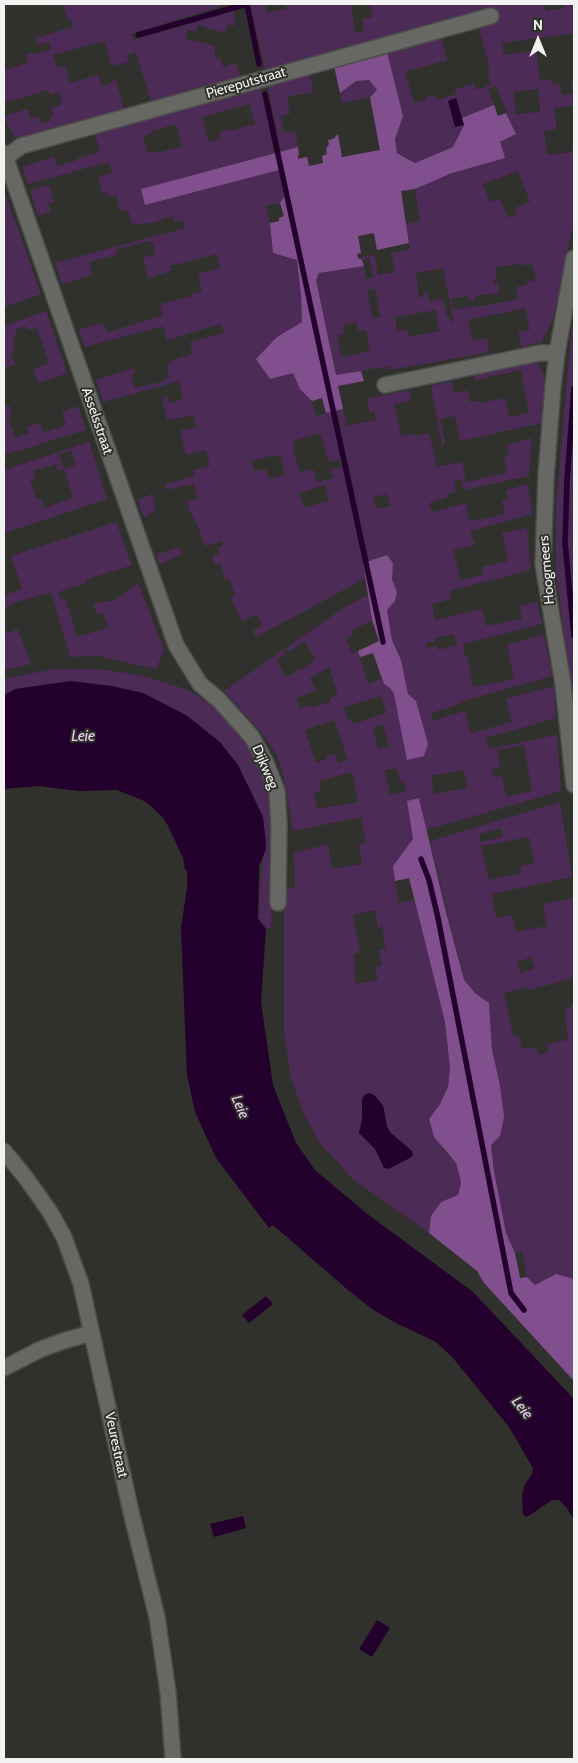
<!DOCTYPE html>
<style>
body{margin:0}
#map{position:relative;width:578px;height:1763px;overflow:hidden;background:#30312d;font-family:Cabin,sans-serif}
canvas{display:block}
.frame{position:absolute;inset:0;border:5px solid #f2f2f0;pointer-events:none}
.north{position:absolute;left:513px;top:15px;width:50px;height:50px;-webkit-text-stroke:4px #30312d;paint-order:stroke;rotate:0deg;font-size:14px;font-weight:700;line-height:20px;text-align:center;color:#f2f2f0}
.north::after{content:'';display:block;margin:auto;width:18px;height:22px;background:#f2f2f0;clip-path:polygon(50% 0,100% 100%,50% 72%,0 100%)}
</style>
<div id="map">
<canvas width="578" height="1763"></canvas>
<div class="frame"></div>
<div class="north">N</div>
</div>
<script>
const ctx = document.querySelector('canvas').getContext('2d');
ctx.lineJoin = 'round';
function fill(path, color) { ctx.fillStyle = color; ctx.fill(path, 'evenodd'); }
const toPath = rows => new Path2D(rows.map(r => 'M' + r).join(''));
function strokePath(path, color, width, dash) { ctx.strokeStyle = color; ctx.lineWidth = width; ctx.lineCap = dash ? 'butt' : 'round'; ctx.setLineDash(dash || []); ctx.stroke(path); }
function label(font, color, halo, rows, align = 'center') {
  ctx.font = font + ' Cabin,sans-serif'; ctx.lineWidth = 4; ctx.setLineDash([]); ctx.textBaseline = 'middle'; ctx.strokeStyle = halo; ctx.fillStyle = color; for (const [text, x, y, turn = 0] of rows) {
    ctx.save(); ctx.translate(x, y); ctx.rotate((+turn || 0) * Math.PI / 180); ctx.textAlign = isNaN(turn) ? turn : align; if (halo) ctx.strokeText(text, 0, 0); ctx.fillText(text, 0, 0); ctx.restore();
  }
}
fill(toPath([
 [63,4,119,4,120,6,127,4,228,4,131,34,133,40,234,11,235,26,228,24,225,33,198,25,196,32,188,29,185,39,193,42,194,40,214,46,216,59,220,58,223,67,236,63,241,79,151,102,136,52,127,55,129,62,112,66,104,41,53,55,57,68,65,66,70,83,98,75,101,86,112,83,112,81,116,80,124,109,20,138,14,137,4,116,28,109,31,119,39,117,41,123,50,120,50,117,53,116,51,108,62,104,59,92,50,95,48,90,4,103,4,70,28,63,26,55,33,53,34,54,51,50,49,42,37,45,36,38,73,27,71,20,68,21],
 [250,4,265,4,267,13,287,9,286,4,358,4,351,5,355,33,364,32,362,19,373,17,370,5,373,4,545,4,546,11,564,8,564,4,574,4,574,33,502,43,504,55,536,51,540,80,551,79,552,85,560,84,562,95,573,93,571,82,574,82,574,105,554,108,557,129,544,131,547,155,572,152,571,148,574,148,574,221,553,319,541,342,522,347,518,332,530,330,525,308,468,320,473,341,487,338,489,352,390,370,389,366,336,375,316,280,319,273,364,266,366,279,373,278,370,258,362,260,358,258,374,255,378,275,395,272,391,253,410,249,407,224,420,221,415,189,452,173,500,142,516,134,496,86,488,89,494,105,462,118,456,98,456,127,464,125,453,147,415,163,397,152,395,139,403,116,387,52,441,37,447,60,405,72,414,103,426,100,426,97,435,95,437,100,456,94,455,89,474,84,475,90,485,87,491,84,487,69,490,69,478,25,382,39,265,69],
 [538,89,540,112,516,114,514,92],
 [518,171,530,202,515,208,517,215,508,218,500,199,490,202,483,184],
 [522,263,523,266,532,264,536,280,527,282,527,285,516,287,518,299,477,307,476,306,453,310,451,299,467,296,468,301,475,300,475,296,499,293,498,283,494,284,493,280,497,279,495,268],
 [443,268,454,321,450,322,449,316,447,316,443,299,430,302,428,293,423,294,423,297,419,298,416,273],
 [375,288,380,317,373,319,367,290],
 [436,310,439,331,409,337,407,329,397,331,395,317],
 [356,322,358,331,366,330,370,351,341,357,337,336,344,334,343,325],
 [310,74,313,92,287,97,290,114,280,116,284,133,295,131,298,147,281,151,267,84],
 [369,80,377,91,370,97,342,103,340,93,356,81],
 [261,88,274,153,141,189,146,205,279,170,284,197,280,203,266,206,270,223,273,253,297,260,301,296,302,322,290,328,293,373,300,389,312,401,316,416,332,412,350,495,366,578,256,637,253,631,262,626,257,614,242,621,230,597,235,596,229,578,225,579,220,563,215,564,212,556,219,553,217,548,223,545,222,541,205,546,197,524,190,512,187,502,198,499,194,484,166,490,165,484,195,476,193,470,210,466,206,450,186,455,180,431,196,427,194,415,167,420,162,398,167,396,169,403,183,399,179,381,103,402,96,380,134,368,135,373,131,375,135,388,161,382,166,379,169,374,167,367,170,361,193,354,190,342,224,333,221,324,167,340,163,326,85,347,78,330,104,323,107,332,163,316,160,304,192,296,192,294,202,291,198,274,220,268,217,254,170,266,171,271,148,278,143,258,156,254,152,241,139,243,116,250,117,255,89,262,92,275,62,284,55,263,185,228,183,220,175,222,173,216,152,223,132,224,128,210,120,211,116,195,108,197,107,192,102,193,98,177,112,173,109,162,28,184,22,167,54,157,57,166,78,160,77,158,100,152,95,134],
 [249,104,255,124,229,131,228,129,219,132,220,139,209,142,202,117],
 [176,124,182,146,157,153,156,151,147,153,143,136,151,134,151,131],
 [320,433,329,462,339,459,341,467,331,470,333,478,317,482,313,469,300,472,293,450,295,449,293,441],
 [280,455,285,475,269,479,266,469,255,471,252,461,269,456,270,457],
 [325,485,329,501,304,508,299,493],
 [49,185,54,202,48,204,51,212,38,216,30,190],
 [4,190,41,294,4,307,4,291,7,290,4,281],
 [46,311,67,373,38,383,33,369,49,363,37,328,28,330,26,326,15,330,17,335,13,336,15,342,12,343,15,351,11,353,15,364,4,368,4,326],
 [574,319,574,710,556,571,556,509,571,333],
 [535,362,542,370,544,376,542,423,460,441,455,416,440,419,445,444,442,445,431,386,451,381,454,393,468,390,470,402,480,401,480,403,505,398,509,417,529,413,521,370,475,380,474,375],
 [409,390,411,400,394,404,401,436,414,434,415,436,429,433,437,467,462,462,466,482,507,473,504,456,509,455,507,444,532,438,529,476,464,490,461,479,454,481,456,492,447,494,448,497,429,503,432,512,467,503,468,508,466,509,469,520,478,519,479,520,505,514,502,501,508,499,506,490,528,484,532,514,470,531,475,545,453,550,461,580,483,575,482,567,508,561,502,533,527,528,531,570,449,591,451,599,432,604,435,620,482,609,486,626,522,619,519,606,537,602,542,624,463,644,465,656,467,655,473,687,514,679,507,644,544,635,552,676,460,702,460,704,431,713,433,721,465,711,471,733,512,722,506,699,554,686,556,718,486,738,489,749,557,735,561,791,426,830,419,798,407,801,413,839,394,866,395,881,399,903,414,900,445,1022,450,1068,448,1087,440,1104,429,1119,443,1150,456,1163,461,1182,458,1196,441,1202,431,1216,429,1233,354,1180,320,1143,304,1114,291,1078,284,1032,284,891,295,887,294,853,328,844,332,869,362,864,359,845,366,843,361,817,293,831,284,777,277,755,262,733,224,691,342,609,369,594,372,620,351,631,353,635,346,639,352,654,358,651,368,683,381,679,384,684,390,688,394,694,397,712,416,701,408,694,401,660,392,640,387,610,397,592,392,579,393,563,387,555,369,561,337,411,343,409,347,426,376,420,375,412,370,413,367,399],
 [387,494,390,506,376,509,373,497],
 [454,634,457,645,438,650,437,646,427,648,426,643,435,641,435,638],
 [304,641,315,659,302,670,300,669,286,677,276,660,285,654,284,651,287,649,289,651],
 [329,667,338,695,330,698,330,702,312,708,311,705,300,708,296,698,316,691,310,678],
 [381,696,386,713,354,724,348,719,344,707],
 [334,720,348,760,338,763,335,754,327,756,327,759,316,763,305,730],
 [383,725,389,746,378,749,373,728],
 [524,745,532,791,506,797,502,776,493,777,492,770,500,768,497,750],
 [397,768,400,782,404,781,406,791,390,795,385,770],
 [464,770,467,788,434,794,431,776],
 [352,772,358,802,317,809,314,793,321,791,319,781],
 [375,910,378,927,382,927,386,949,379,950,382,966,375,967,378,980,356,984,354,972,356,970,353,954,360,952,353,915],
 [9,405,12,415,8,417,15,438,29,433,27,427,40,423,43,433,66,425,62,412,78,406,86,430,4,455,4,407],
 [89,442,107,499,4,533,4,470],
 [71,450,76,465,64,469,59,454],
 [56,464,58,471,64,469,73,498,44,508,41,498,36,499,30,480,35,478,33,471],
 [152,494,156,509,144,518,138,500],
 [116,522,132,565,85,580,87,583,58,592,60,599,65,598,77,637,108,628,103,613,97,615,93,604,115,600,138,583,164,650,156,669,98,656,70,657,51,592,10,604,11,606,4,608,4,595,22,589,11,556],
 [179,547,182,555,159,564,156,555],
 [18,629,31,664,4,670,4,634],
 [54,669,100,669,139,675,186,689,212,705,236,727,259,759,270,793,274,845,271,928,266,929,258,918,262,864,266,844,263,817,238,765,15,689,4,695,4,679],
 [560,802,572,877,492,894,496,918,512,915,516,932,547,926,543,904,574,898,574,975,570,979,529,990,528,987,504,993,513,1035,518,1035,522,1049,532,1047,533,1049,537,1049,538,1055,549,1052,547,1044,568,1040,565,1010,574,1004,574,1279,556,1274,535,1285,527,1277,522,1252,515,1253,506,1234,494,1171,491,1145,500,1136,496,1068,492,1049,489,1003,475,993,464,980,430,841],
 [501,829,503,837,481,842,479,834],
 [529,837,535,863,521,866,521,874,494,878,494,879,489,880,481,846],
 [531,957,535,968,520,973,517,962]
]), '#4d2b57');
fill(toPath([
 [387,52,403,116,395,139,397,153,415,163,453,147,464,125,462,118,494,105,498,116,506,113,516,134,500,142,505,158,452,173,415,189,401,191,409,243,377,250,374,233,358,236,361,253,357,254,358,258,362,260,364,266,319,273,316,280,336,375,361,371,364,381,338,386,343,409,326,413,322,398,312,401,300,389,293,373,270,379,256,359,277,337,302,322,301,296,297,260,273,253,270,223,279,221,279,218,284,216,280,203,284,197,279,170,145,205,141,189,298,147,299,155,298,155,298,159,307,157,309,166,323,163,322,156,327,154,326,149,329,144,328,140,333,139,338,134,342,157,380,150,370,97,377,90,369,80,356,81,340,93,334,66],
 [387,555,393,563,392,579,397,592,395,601,387,610,392,640,401,660,408,694,416,701,428,744,424,756,407,760,394,694,390,688,384,684,373,653,360,657,358,651,379,641,372,620,363,563],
 [419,798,444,904,464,980,475,993,489,1003,492,1049,500,1086,504,1117,500,1136,491,1145,494,1171,506,1233,515,1253,520,1278,527,1277,535,1285,556,1274,574,1279,574,1381,484,1283,477,1271,429,1233,431,1216,441,1202,458,1195,461,1182,456,1163,434,1137,429,1119,440,1104,448,1087,450,1068,445,1022,409,878,395,881,393,866,413,839,407,801]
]), '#814f8e');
fill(toPath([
 [456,98,464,125,455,127,448,101],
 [71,681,112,686,143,693,186,715,220,742,238,765,263,817,266,844,266,849,259,866,258,918,266,929,261,1002,273,1085,296,1143,315,1170,366,1213,473,1292,574,1399,574,1519,566,1507,559,1500,552,1500,530,1515,526,1517,523,1514,522,1495,525,1484,532,1474,533,1469,530,1463,509,1427,453,1358,436,1342,394,1322,372,1309,348,1290,273,1225,269,1228,216,1158,195,1112,187,1075,181,928,187,888,187,871,185,870,183,858,168,826,164,819,150,805,142,800,117,790,78,791,38,786,4,789,4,695,15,689],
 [369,1093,374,1095,382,1104,384,1109,387,1127,391,1133,412,1151,413,1155,410,1158,388,1169,384,1168,375,1149,359,1133,362,1119,362,1098,366,1094],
 [266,1296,273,1304,249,1323,242,1315],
 [243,1516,246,1528,214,1537,210,1524],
 [377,1620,390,1628,372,1657,359,1649]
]), '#24012d');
strokePath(toPath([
 [247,4,259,64],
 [138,35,247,4],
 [265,94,383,642],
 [574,388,567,480,565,543,574,636],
 [421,859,429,880,438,918,511,1293,524,1310]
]), '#24012d', 5.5);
const minor = toPath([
 [4,153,176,645,200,684,219,700,252,737,266,763,277,791,279,825,278,903],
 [5,158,21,146,491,16],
 [574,258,557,353,553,386,546,476,543,564,563,684,574,785],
 [385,385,540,353,557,353],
 [4,1151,26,1178,50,1212,64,1237,81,1284,131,1512,157,1617,168,1692,173,1759],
 [4,1368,39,1350,63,1341,92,1333]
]);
strokePath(minor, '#4c4d4a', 18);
strokePath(minor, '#676864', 15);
label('14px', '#f2f2f0', '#30312d', [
 ["Piereputstraat",246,83,-16],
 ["Asselsstraat",97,421,71],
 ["Hoogmeers",547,570,-95],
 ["Dijkweg",265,767,67],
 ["Veurestraat",116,1445,78]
]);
label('italic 15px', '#edd1f5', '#30312d', [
 ["Leie",83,737],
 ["Leie",240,1107,67],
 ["Leie",522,1408,51]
]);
</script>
